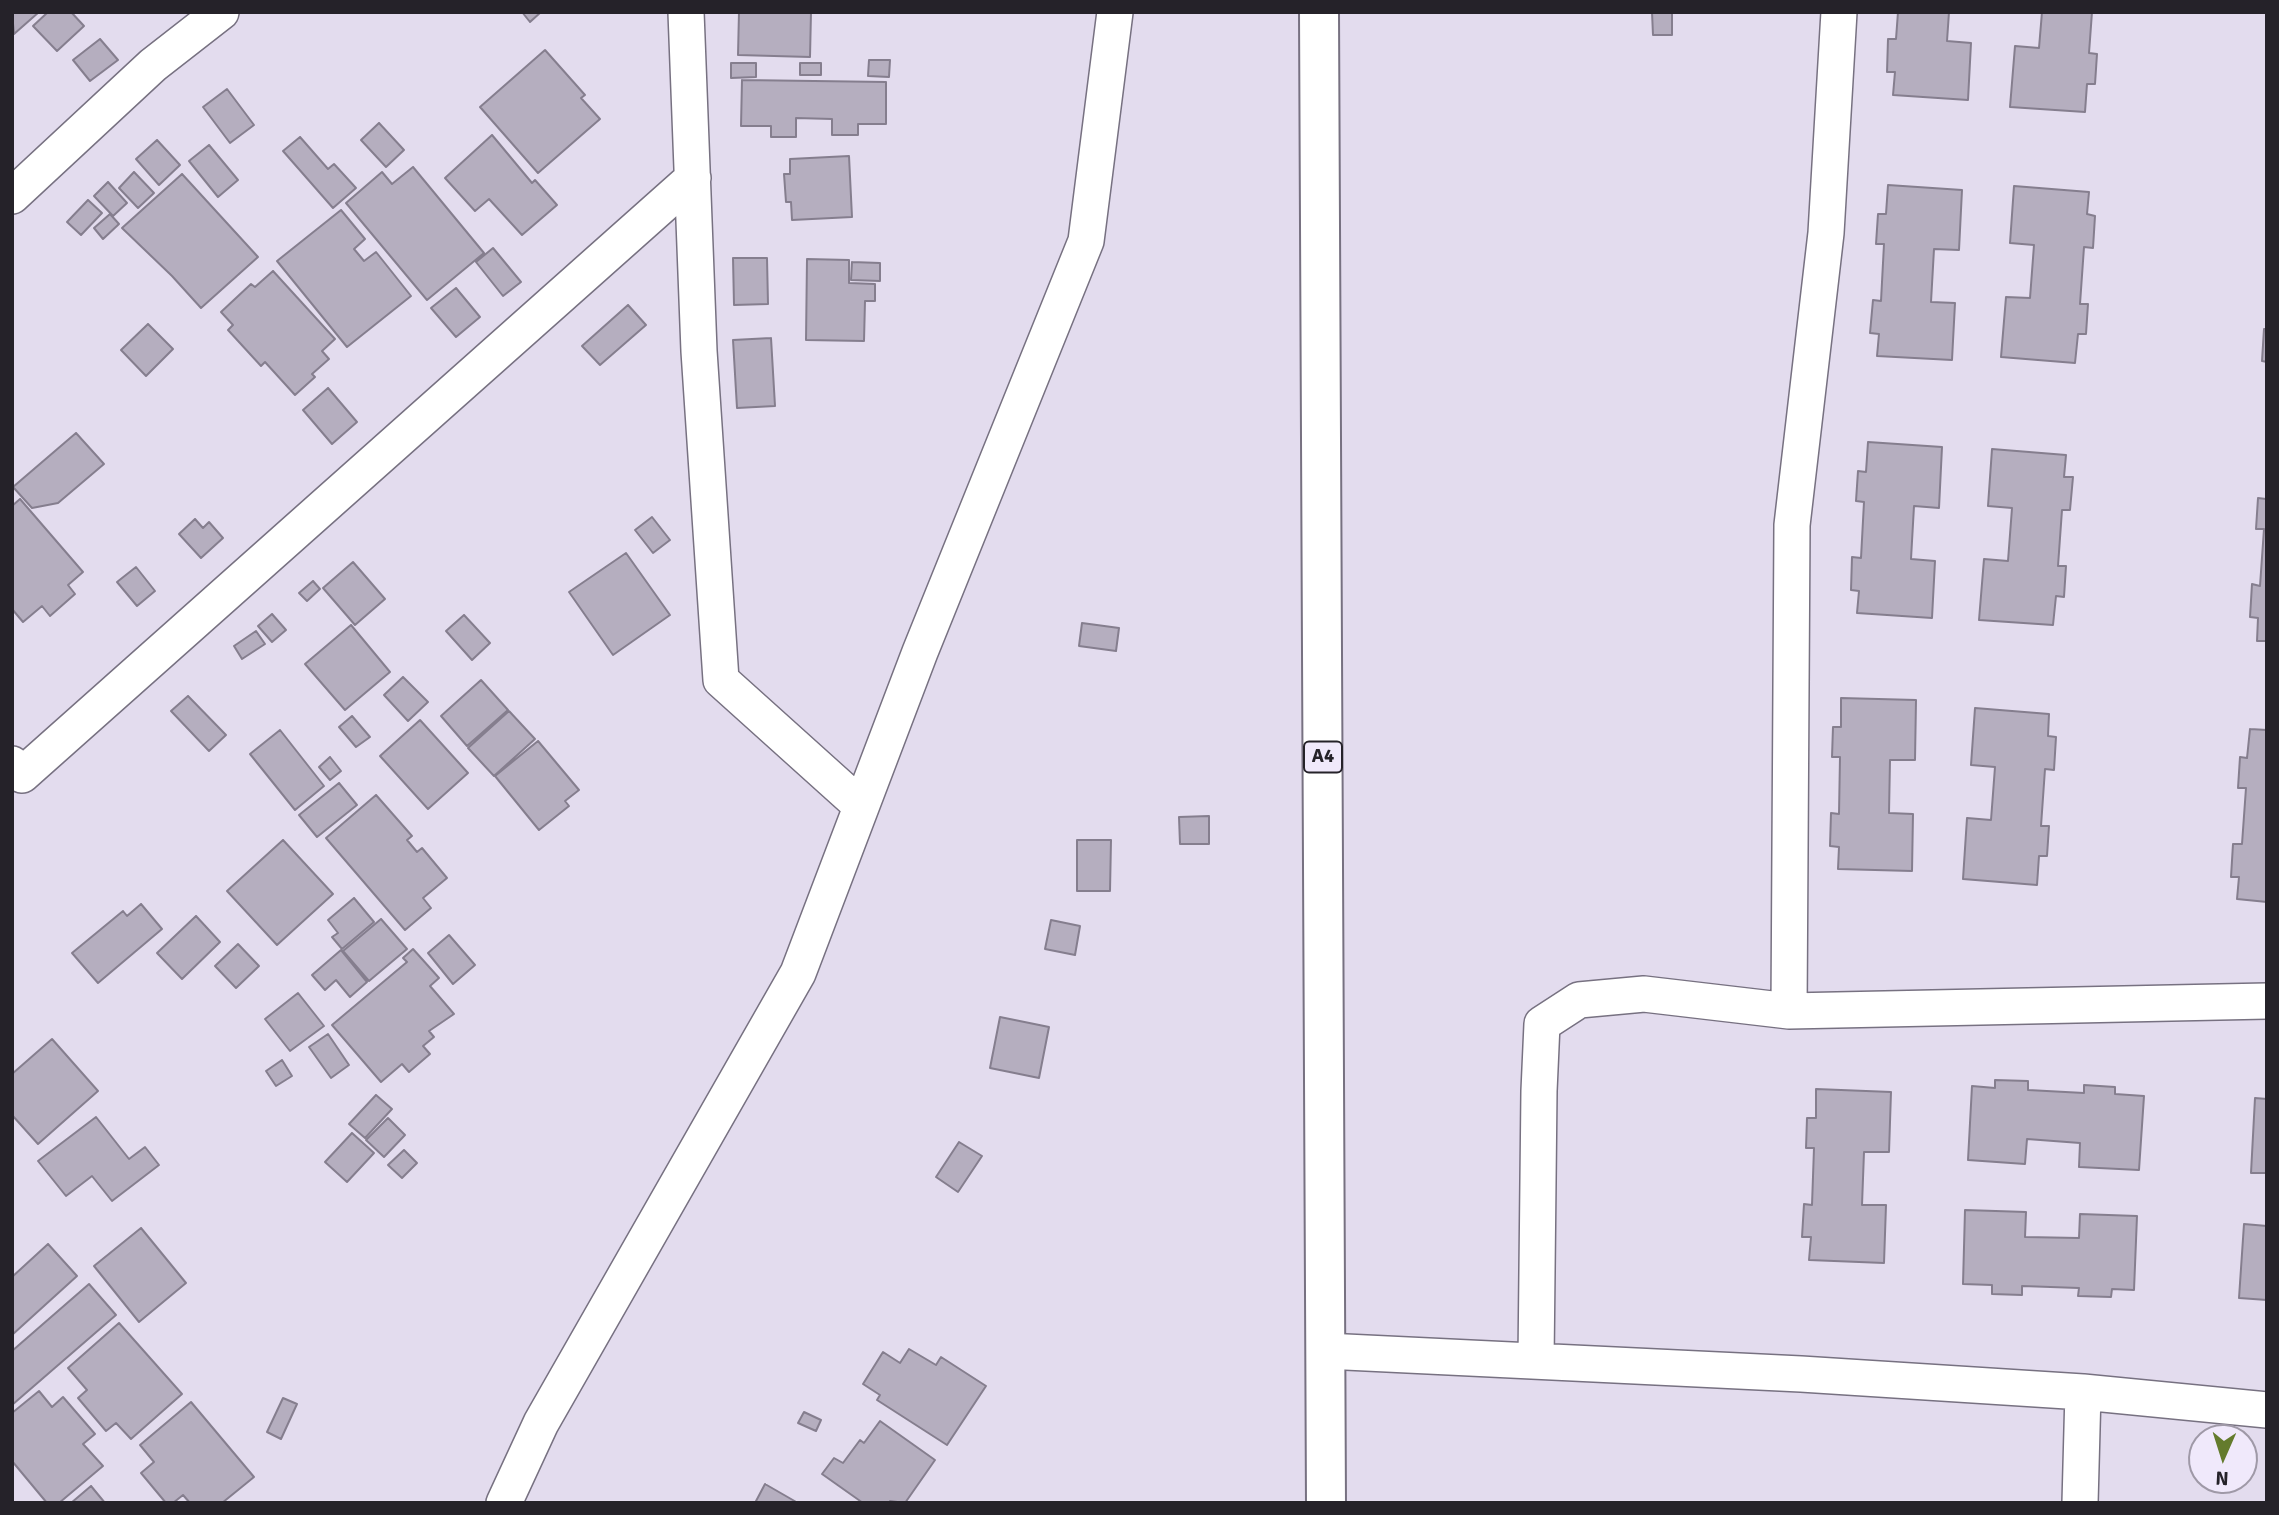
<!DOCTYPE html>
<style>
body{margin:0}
#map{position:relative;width:2279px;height:1515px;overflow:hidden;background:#e3dcee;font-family:Signika,sans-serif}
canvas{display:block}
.frame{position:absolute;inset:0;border:14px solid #252229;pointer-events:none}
.north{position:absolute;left:2188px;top:1424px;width:70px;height:70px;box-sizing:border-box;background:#f0e9fb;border:2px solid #9f99a7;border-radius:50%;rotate:183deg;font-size:19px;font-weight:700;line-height:28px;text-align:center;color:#252229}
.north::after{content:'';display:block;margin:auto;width:24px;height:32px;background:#647b2d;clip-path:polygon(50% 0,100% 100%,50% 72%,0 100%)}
</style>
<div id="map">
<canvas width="2279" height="1515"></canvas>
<div class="frame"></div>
<div class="north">N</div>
</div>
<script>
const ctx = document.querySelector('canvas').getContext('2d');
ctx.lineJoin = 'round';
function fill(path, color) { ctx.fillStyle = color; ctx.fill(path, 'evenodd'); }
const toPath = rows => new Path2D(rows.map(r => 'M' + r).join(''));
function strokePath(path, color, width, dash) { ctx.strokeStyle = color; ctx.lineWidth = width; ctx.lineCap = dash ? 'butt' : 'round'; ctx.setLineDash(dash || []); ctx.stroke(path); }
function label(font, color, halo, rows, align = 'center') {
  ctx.font = font + ' Signika,sans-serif'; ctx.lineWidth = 7; ctx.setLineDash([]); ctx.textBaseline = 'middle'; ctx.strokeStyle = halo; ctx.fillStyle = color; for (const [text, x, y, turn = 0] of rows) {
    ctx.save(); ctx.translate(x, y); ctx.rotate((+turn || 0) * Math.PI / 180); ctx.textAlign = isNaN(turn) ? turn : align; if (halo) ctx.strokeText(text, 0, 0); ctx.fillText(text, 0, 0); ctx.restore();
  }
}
const building = toPath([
 [12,12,39,12,14,34,12,12],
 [48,12,71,12,84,26,57,51,33,26,48,12],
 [522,12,541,12,530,22,522,12],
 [739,12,811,12,810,57,738,55,739,12],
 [1652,12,1672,12,1672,35,1653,35,1652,12],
 [1898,12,1949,12,1947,41,1971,43,1968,100,1893,95,1895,72,1887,72,1888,39,1896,39,1898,12],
 [2042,12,2092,12,2089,53,2097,54,2095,84,2087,84,2085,112,2010,107,2015,46,2039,48,2042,12],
 [100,39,118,60,90,81,73,60,100,39],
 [545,50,585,95,581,98,600,119,538,173,480,107,545,50],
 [869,60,890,60,889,77,868,76,869,60],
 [731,63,756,63,756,77,731,78,731,63],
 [800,63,821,63,821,75,800,75,800,63],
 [742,80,886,82,886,124,858,124,858,135,832,135,832,119,796,118,796,137,771,137,771,126,741,126,742,80],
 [227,89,254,125,230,143,203,107,227,89],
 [379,123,404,150,386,167,361,140,379,123],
 [492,135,532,183,535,180,557,205,522,235,489,199,475,211,445,178,492,135],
 [300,137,328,169,334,164,356,188,333,208,283,151,300,137],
 [157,140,180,165,159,185,136,159,157,140],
 [209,145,238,180,218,197,189,161,209,145],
 [849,156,852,217,792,220,791,202,786,202,784,174,790,174,790,159,849,156],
 [413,167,484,253,427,300,346,203,382,172,392,184,413,167],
 [134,172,154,193,138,208,119,188,134,172],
 [182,174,258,257,201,308,172,276,122,228,182,174],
 [108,182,127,203,113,216,94,196,108,182],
 [1888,185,1962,190,1959,250,1934,249,1931,302,1955,303,1952,360,1877,356,1879,334,1870,333,1873,300,1881,301,1884,244,1876,244,1878,214,1886,214,1888,185],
 [2014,186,2089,192,2087,214,2095,216,2093,248,2084,247,2080,304,2088,304,2086,334,2078,334,2075,363,2001,357,2006,297,2030,298,2034,245,2010,243,2014,186],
 [88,200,102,213,81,235,67,222,88,200],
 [341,210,365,239,354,249,364,261,376,252,411,296,347,347,277,261,341,210],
 [110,214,119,224,103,239,94,228,110,214],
 [493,248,521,282,503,296,476,262,493,248],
 [733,258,767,258,768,304,734,305,733,258],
 [807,259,849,260,849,283,875,284,875,301,865,301,864,341,806,340,807,259],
 [852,262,880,263,880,281,851,280,852,262],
 [273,271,335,339,322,351,329,359,312,374,315,377,295,395,265,362,261,366,228,330,233,325,221,312,251,284,255,287,273,271],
 [456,288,480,317,456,337,431,308,456,288],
 [628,305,646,325,600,365,582,346,628,305],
 [148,324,173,349,146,376,121,350,148,324],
 [2264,329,2267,329,2267,362,2262,361,2264,329],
 [771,338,775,406,737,408,733,340,771,338],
 [328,388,357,422,332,444,303,410,328,388],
 [76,433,104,464,58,503,32,508,13,487,76,433],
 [1868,442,1942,447,1939,508,1914,506,1911,559,1935,561,1932,618,1857,613,1859,591,1851,590,1852,557,1861,558,1864,502,1856,501,1858,471,1866,472,1868,442],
 [1992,449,2066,455,2064,477,2073,477,2070,510,2062,510,2058,566,2066,566,2064,597,2056,596,2053,625,1979,620,1984,559,2008,561,2012,508,1988,506,1992,449],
 [2267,484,2267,641,2257,641,2258,618,2250,617,2252,584,2260,586,2264,529,2256,529,2258,498,2266,499,2267,484],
 [20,499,83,572,68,585,75,594,50,616,42,606,23,622,12,609,12,506,20,499],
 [652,517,670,540,653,553,635,530,652,517],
 [195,519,203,528,209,522,223,538,201,558,179,534,195,519],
 [626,553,670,615,613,655,569,592,626,553],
 [353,562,385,599,355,625,323,588,353,562],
 [136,567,155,591,137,606,117,582,136,567],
 [313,581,320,589,307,601,299,593,313,581],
 [272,614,286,630,272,642,258,626,272,614],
 [464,615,490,643,472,660,446,631,464,615],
 [1082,623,1119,628,1116,651,1079,646,1082,623],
 [351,625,390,672,345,710,305,664,351,625],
 [256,631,265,644,242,659,234,646,256,631],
 [403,677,428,702,408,721,384,695,403,677],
 [481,680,508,710,467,746,441,716,481,680],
 [188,696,226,735,209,751,171,711,188,696],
 [1841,698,1916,700,1915,760,1890,760,1889,813,1913,814,1912,871,1838,869,1839,847,1830,846,1831,813,1839,814,1840,757,1832,757,1833,727,1841,727,1841,698],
 [1975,708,2049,714,2048,736,2056,737,2054,770,2045,769,2041,826,2049,826,2047,856,2039,856,2037,885,1963,879,1967,818,1991,820,1995,767,1971,765,1975,708],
 [509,711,535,739,494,776,468,748,509,711],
 [352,716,370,737,356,747,339,727,352,716],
 [420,720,468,773,428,809,380,756,420,720],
 [2250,729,2267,730,2267,902,2237,899,2239,877,2231,877,2233,844,2242,844,2246,788,2238,788,2240,757,2247,758,2250,729],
 [280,730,324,786,295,810,250,754,280,730],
 [538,741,579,790,565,801,569,806,539,830,495,776,538,741],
 [330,757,341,771,330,780,319,767,330,757],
 [339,783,357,805,317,837,299,815,339,783],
 [376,795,412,836,407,840,417,852,422,848,447,878,423,898,431,908,405,930,326,838,376,795],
 [1209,816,1209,844,1180,844,1179,817,1209,816],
 [283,840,333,894,277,945,227,891,283,840],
 [1077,840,1111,840,1110,891,1077,891,1077,840],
 [354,898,374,922,342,949,332,937,338,933,328,920,354,898],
 [141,904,162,929,98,983,72,953,123,911,127,916,141,904],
 [196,916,220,942,182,979,157,953,196,916],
 [381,919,407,949,369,981,343,951,381,919],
 [1051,920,1080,926,1075,955,1045,949,1051,920],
 [449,935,475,965,453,984,428,953,449,935],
 [238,944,259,966,236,988,215,966,238,944],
 [413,949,439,978,430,986,454,1014,429,1031,434,1037,423,1046,430,1054,409,1072,402,1064,381,1082,332,1025,407,962,403,958,413,949],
 [341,950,367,982,350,997,336,980,325,990,312,975,341,950],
 [298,993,324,1026,290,1051,265,1019,298,993],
 [1000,1017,1049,1027,1039,1078,990,1068,1000,1017],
 [328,1034,349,1065,331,1078,309,1047,328,1034],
 [52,1039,98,1091,38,1144,12,1115,12,1074,52,1039],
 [282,1060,292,1076,276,1086,266,1071,282,1060],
 [1995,1080,2028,1081,2028,1090,2084,1093,2084,1085,2115,1087,2115,1094,2144,1096,2139,1170,2079,1167,2080,1143,2027,1139,2025,1164,1968,1160,1972,1086,1995,1088,1995,1080],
 [1816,1089,1891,1092,1889,1152,1864,1152,1862,1205,1886,1205,1884,1263,1809,1260,1811,1237,1802,1237,1804,1204,1812,1205,1814,1148,1806,1148,1807,1118,1816,1118,1816,1089],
 [376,1095,392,1109,365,1138,349,1124,376,1095],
 [2255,1098,2267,1099,2267,1173,2251,1173,2255,1098],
 [96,1117,129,1159,145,1147,159,1165,112,1201,92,1176,66,1196,38,1161,96,1117],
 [388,1118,405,1135,384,1157,366,1140,388,1118],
 [352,1133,374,1153,347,1182,325,1162,352,1133],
 [959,1142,982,1156,958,1192,936,1177,959,1142],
 [404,1150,417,1163,402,1178,388,1165,404,1150],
 [1965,1210,2026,1212,2025,1237,2079,1238,2080,1214,2137,1216,2134,1290,2112,1289,2111,1297,2078,1296,2079,1288,2022,1286,2022,1295,1992,1294,1992,1285,1963,1284,1965,1210],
 [2244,1224,2267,1226,2267,1300,2239,1298,2244,1224],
 [141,1228,186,1283,139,1322,94,1266,141,1228],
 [48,1244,77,1276,12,1335,12,1277,48,1244],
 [89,1284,116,1315,12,1405,12,1351,89,1284],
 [119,1323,182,1394,131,1439,116,1423,106,1431,78,1398,87,1390,68,1368,119,1323],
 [909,1349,936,1365,941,1357,986,1386,947,1445,877,1400,880,1395,863,1384,883,1352,900,1363,909,1349],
 [39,1391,52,1407,63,1397,95,1434,83,1444,103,1466,59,1503,47,1503,12,1461,12,1413,39,1391],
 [283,1398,297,1404,281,1439,267,1432,283,1398],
 [191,1402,254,1477,222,1503,190,1503,183,1495,173,1503,166,1503,141,1473,154,1462,140,1445,191,1402],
 [804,1412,821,1420,816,1431,798,1423,804,1412],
 [880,1421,935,1460,905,1503,890,1501,889,1503,863,1503,822,1474,834,1458,843,1463,860,1440,864,1443,880,1421],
 [765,1484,798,1503,755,1503,765,1484],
 [91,1486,105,1503,71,1503,91,1486]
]);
fill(building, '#b5aebf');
strokePath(building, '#857e8e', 2);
const minor = toPath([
 [686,12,699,351,721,680,861,806],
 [12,196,153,65,221,12],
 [12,764,22,775,693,178],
 [1789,1011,1792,525,1826,233,1839,12],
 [1325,1351,1801,1374,2083,1392,2267,1410],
 [1536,1361,1539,1091,1542,1024,1579,1000,1644,994,1789,1011,2267,1001],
 [504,1503,541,1423,798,973,920,652,1086,241,1115,12],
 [2080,1503,2083,1392]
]);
const trunk = toPath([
 [1319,12,1326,1503]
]);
strokePath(minor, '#777181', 38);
strokePath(trunk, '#777181', 42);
strokePath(minor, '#fff', 35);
strokePath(trunk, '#fff', 38);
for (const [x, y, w] of [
 [1323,757,38]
]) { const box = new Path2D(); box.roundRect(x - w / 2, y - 15.5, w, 31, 5); ctx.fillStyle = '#f0e9fb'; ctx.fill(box); strokePath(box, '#252229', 2); }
label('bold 19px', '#252229', null, [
 ["A4",1323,757]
]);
</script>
